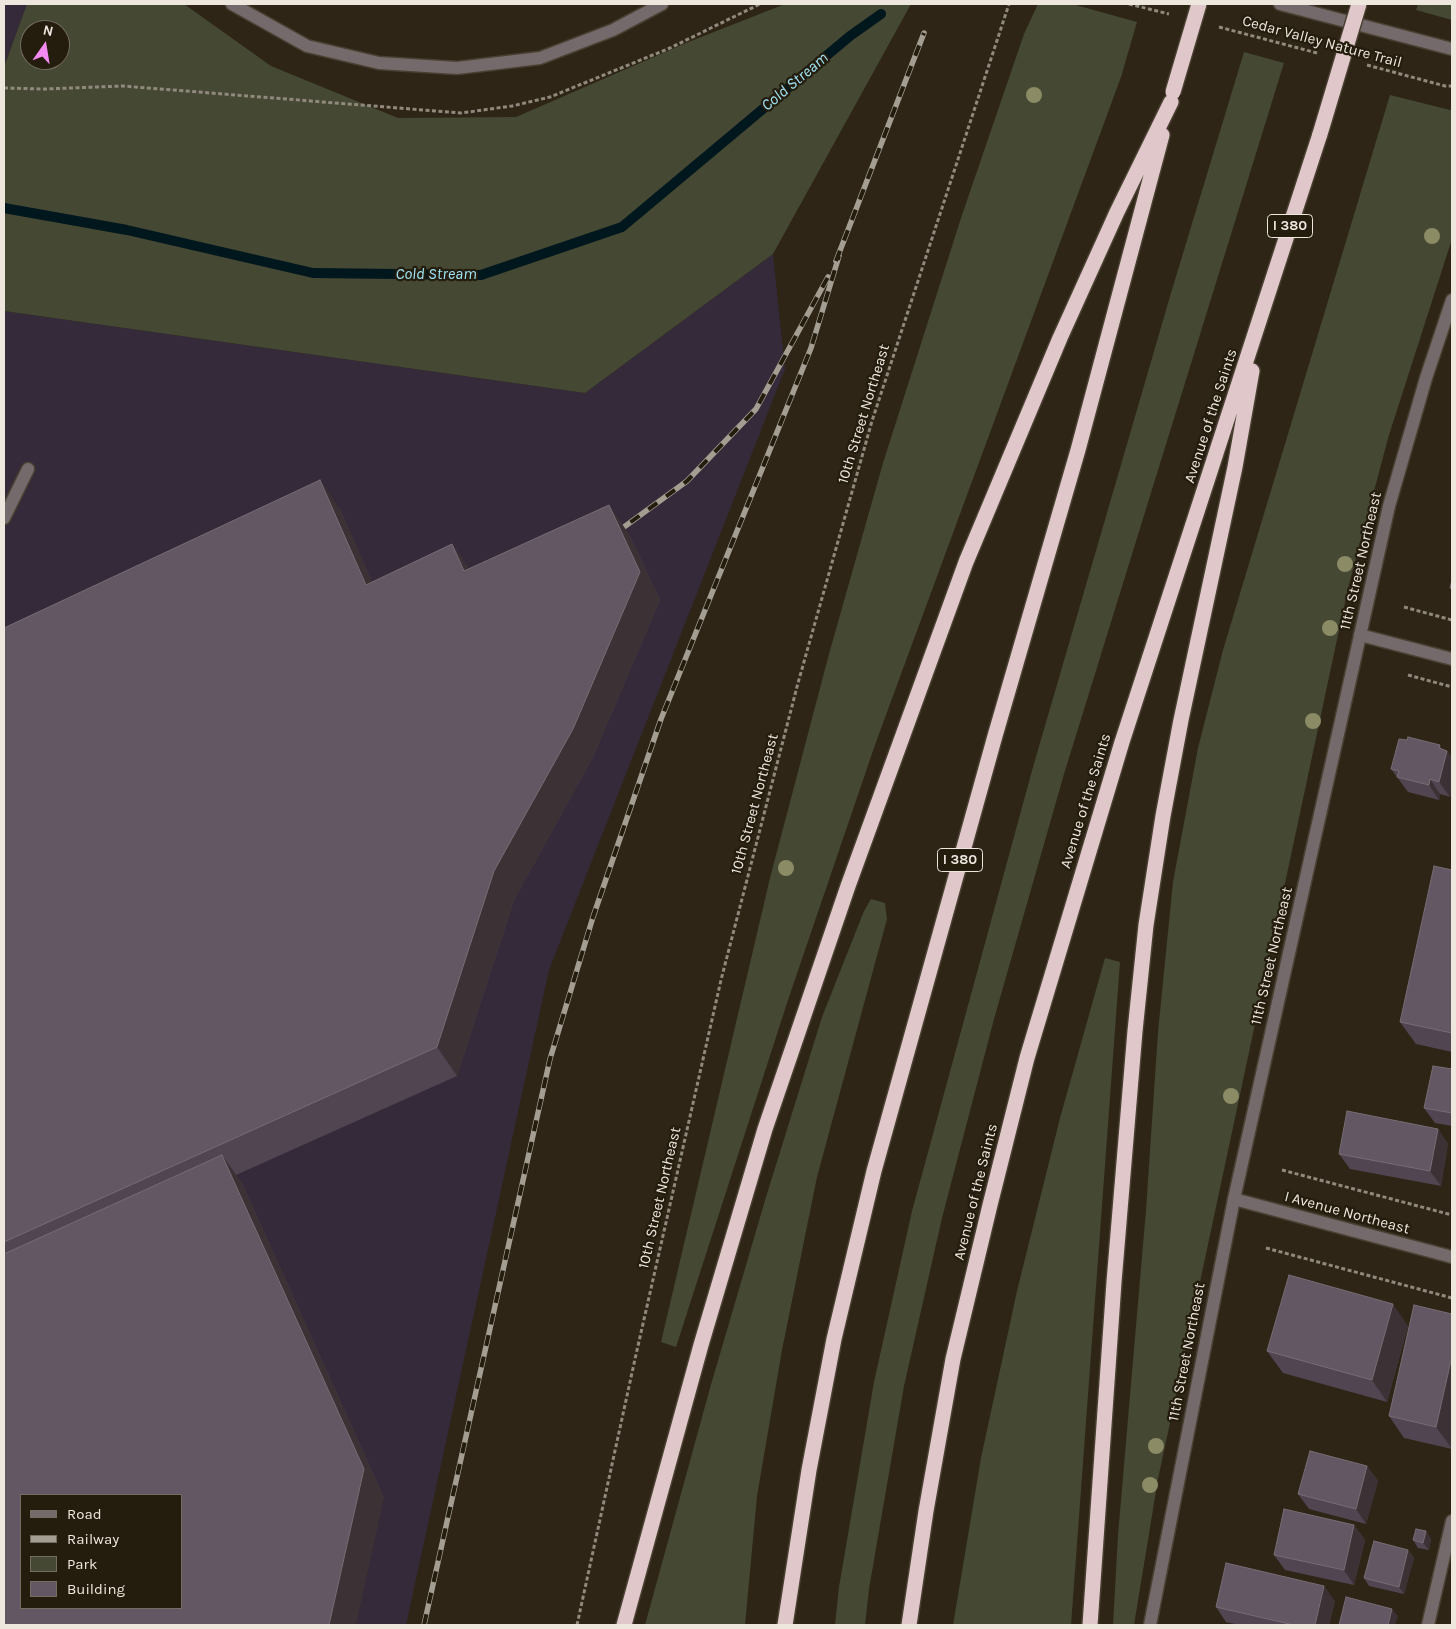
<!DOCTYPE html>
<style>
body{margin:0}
#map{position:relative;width:1456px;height:1629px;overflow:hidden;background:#2e2516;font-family:Karla,sans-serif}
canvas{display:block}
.frame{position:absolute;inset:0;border:5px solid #ede7de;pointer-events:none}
.legend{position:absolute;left:20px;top:1494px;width:162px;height:115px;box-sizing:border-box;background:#241c0d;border:1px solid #746d61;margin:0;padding:6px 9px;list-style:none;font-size:15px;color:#ede7de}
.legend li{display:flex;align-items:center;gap:10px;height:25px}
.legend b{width:25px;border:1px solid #746d61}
.north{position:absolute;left:20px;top:20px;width:50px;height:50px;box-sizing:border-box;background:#241c0d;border:1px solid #746d61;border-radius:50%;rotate:13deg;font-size:14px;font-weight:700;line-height:20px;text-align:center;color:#ede7de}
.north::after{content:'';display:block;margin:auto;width:18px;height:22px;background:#f38af1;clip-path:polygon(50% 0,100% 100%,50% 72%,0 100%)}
</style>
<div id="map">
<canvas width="1456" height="1629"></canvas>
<div class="frame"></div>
<ul class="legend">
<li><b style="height:6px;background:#746a6b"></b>Road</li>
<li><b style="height:6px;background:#a49d92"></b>Railway</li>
<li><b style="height:14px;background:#454833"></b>Park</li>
<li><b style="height:14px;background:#625762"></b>Building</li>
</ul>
<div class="north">N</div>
</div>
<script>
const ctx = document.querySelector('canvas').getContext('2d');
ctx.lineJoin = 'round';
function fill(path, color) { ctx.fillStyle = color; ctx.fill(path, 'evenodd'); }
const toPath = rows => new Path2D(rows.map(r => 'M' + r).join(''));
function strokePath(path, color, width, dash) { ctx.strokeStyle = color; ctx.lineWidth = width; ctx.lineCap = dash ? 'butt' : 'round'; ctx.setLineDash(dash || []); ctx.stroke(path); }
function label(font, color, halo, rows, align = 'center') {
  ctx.font = font + ' Karla,sans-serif'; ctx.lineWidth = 4.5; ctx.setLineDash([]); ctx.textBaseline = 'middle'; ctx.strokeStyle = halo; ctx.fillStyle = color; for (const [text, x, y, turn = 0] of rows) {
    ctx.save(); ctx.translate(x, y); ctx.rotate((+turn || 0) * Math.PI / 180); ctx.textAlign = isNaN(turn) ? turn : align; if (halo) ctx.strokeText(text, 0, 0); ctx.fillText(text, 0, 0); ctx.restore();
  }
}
fill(toPath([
 [4,4,27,4,4,67],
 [773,254,785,369,549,970,406,1625,4,1625,4,311,585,393],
 [21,1495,181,1495,181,1608,21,1608]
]), '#342a39');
fill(toPath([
 [27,4,184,4,271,66,398,118,516,117,686,43,785,4,911,4,773,254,585,393,4,311,4,67],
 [30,30,60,30,60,60,30,60],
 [1038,4,1072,4,1137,22,1121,77,876,742,788,1000,676,1347,661,1342,770,878,829,654,883,463,961,218,1024,34],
 [1418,4,1452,4,1452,20,1416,10],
 [1244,52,1284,63,1064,774,994,1019,942,1218,904,1386,869,1589,865,1625,835,1625,839,1587,874,1382,912,1211,1033,767,1171,293],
 [1390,95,1450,110,1452,109,1452,239,1389,435,1348,588,1158,1479,1134,1625,1113,1625,1118,1535,1146,1210,1158,1032,1173,882,1198,748,1223,650],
 [871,899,885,903,887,919,817,1177,782,1350,757,1496,745,1625,645,1625,710,1388,766,1197,822,1017,864,911],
 [1105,958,1120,962,1071,1625,953,1625,981,1458,1017,1291,1060,1118]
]), '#454833');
strokePath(toPath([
 [4,208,127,230,313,273,481,275,622,227,850,36,881,14]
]), '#00171d', 10);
const service = toPath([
 [4,518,28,469],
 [1428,1625,1452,1521]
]);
const minor = toPath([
 [1360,635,1452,659],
 [1234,1199,1452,1257]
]);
const tertiary = toPath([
 [232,4,307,46,379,63,457,68,540,58,613,30,662,4],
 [1280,4,1452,49],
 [1150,1625,1234,1199,1389,506,1426,378,1452,300]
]);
const motorway = toPath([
 [624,1625,701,1345,765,1129,848,886,966,562,1060,338,1117,212,1171,102],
 [785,1625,809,1470,834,1339,874,1171,995,736,1078,450,1162,135],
 [909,1625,926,1511,953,1359,990,1205,1027,1058,1122,742,1320,134],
 [1090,1625,1114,1282,1135,1031,1146,925,1163,816,1181,720,1235,467,1252,371]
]);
strokePath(service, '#494032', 15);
strokePath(minor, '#494032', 15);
strokePath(tertiary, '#494032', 15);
strokePath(motorway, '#494032', 18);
strokePath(toPath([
 [1129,4,1169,14],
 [1219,27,1317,53],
 [1367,65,1445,86,1452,86],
 [4,88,44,89,123,86,461,113,512,106,550,97,670,48,760,4],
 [1404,607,1452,620],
 [1408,675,1452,687],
 [1282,1170,1452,1215],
 [1266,1248,1452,1298],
 [577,1625,635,1359,721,980,798,683,872,421,1009,4]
]), '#90897d', 3, [4, 2.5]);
strokePath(service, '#746a6b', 12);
strokePath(minor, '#746a6b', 12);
strokePath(tertiary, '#746a6b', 12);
strokePath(motorway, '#e0c7c9', 15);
const rail = toPath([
 [836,261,924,33],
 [611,532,624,527,687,481,756,409,828,277],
 [424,1625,550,1059,593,917,661,719,811,348,839,256]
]);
strokePath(rail, '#a49d92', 5.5);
strokePath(rail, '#241c0d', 4, [11]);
const motorwayBridge = toPath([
 [1173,92,1199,4],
 [1320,134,1359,4]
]);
strokePath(motorwayBridge, '#494032', 18, []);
strokePath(motorwayBridge, '#e0c7c9', 15);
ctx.fillStyle = '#8b8c66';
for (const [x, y] of [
 [1034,95],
 [1432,236],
 [1345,564],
 [1330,628],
 [1313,721],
 [786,868],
 [1231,1096],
 [1156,1446],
 [1150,1485]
]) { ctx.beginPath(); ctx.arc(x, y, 8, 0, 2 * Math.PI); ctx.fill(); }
fill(toPath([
 [340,509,372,582,452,544,469,569,629,534,660,600,593,757,514,900,457,1076,236,1175,242,1183,384,1498,4,1625,4,628],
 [1443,750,1447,751,1452,758,1452,788,1450,797,1440,794,1439,800,1408,792,1391,769],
 [1452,870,1452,1052,1416,1044,1400,1022],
 [1452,1069,1452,1126,1435,1123,1424,1108],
 [1438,1129,1448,1144,1441,1186,1350,1169,1339,1154],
 [1414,1305,1452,1449,1404,1438,1389,1416],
 [1408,1326,1387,1402,1283,1373,1267,1351],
 [1367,1466,1378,1481,1366,1524,1309,1509,1298,1494],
 [1354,1525,1365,1540,1354,1585,1285,1570,1274,1555],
 [1426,1531,1431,1539,1429,1550,1418,1548,1413,1540],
 [1408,1550,1414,1558,1404,1594,1369,1586,1364,1578],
 [1335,1601,1329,1625,1239,1625,1226,1622,1216,1607]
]), '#514552');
fill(toPath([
 [320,480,340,509,386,613,366,585],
 [609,505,629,534,660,600,593,757,514,900,457,1076,437,1047,494,871],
 [452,544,472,573,464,571],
 [1440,745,1446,755,1447,751,1452,758,1452,788,1450,797,1439,782,1439,748],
 [1430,779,1440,794,1439,800,1429,785],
 [1438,1129,1448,1144,1441,1186,1430,1171],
 [222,1155,242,1183,384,1498,356,1625,329,1625],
 [1393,1304,1408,1326,1387,1402,1372,1380],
 [1452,1356,1452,1449,1436,1427],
 [1367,1466,1378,1481,1366,1524,1356,1509],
 [1354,1525,1365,1540,1354,1585,1344,1570],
 [1426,1531,1431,1539,1429,1550,1423,1543],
 [1408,1550,1414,1558,1404,1594,1399,1587],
 [1324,1586,1335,1601,1329,1625,1315,1625],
 [1392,1609,1398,1616,1395,1625,1388,1625]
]), '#3c3134');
const building = toPath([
 [320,480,366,585,452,544,464,571,609,505,640,572,573,729,494,871,437,1047,4,1242,4,628,320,480],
 [1452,580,1452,589,1450,588,1452,580],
 [1408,737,1440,745,1439,748,1447,751,1439,782,1430,779,1429,785,1397,777,1399,771,1391,769,1399,739,1407,740,1408,737],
 [1434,866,1452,870,1452,1033,1400,1022,1434,866],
 [1433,1066,1452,1069,1452,1113,1424,1108,1433,1066],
 [1347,1111,1438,1129,1430,1171,1339,1154,1347,1111],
 [222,1155,364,1469,329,1625,4,1625,4,1254,222,1155],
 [21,1495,181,1495,181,1608,21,1608,21,1495],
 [1289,1275,1393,1304,1372,1380,1267,1351,1289,1275],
 [1414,1305,1452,1314,1452,1356,1436,1427,1389,1416,1414,1305],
 [1310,1451,1367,1466,1356,1509,1298,1494,1310,1451],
 [1284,1509,1354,1525,1344,1570,1274,1555,1284,1509],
 [1416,1529,1426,1531,1423,1543,1413,1540,1416,1529],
 [1374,1541,1408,1550,1399,1587,1364,1578,1374,1541],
 [1226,1563,1324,1586,1315,1625,1294,1625,1216,1607,1226,1563],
 [1346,1597,1392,1609,1388,1625,1339,1625,1346,1597]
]);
fill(building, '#625762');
strokePath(building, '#776d75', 1);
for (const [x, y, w] of [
 [1290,226,45],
 [960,860,45]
]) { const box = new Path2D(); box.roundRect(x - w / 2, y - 11.5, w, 23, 4); ctx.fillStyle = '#241c0d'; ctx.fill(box); strokePath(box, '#ede7de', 1); }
label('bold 14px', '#ede7de', null, [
 ["I 380",1290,226],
 ["I 380",960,860]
]);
label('15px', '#ede7de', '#241c0d', [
 ["Cedar Valley Nature Trail",1322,42,15],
 ["10th Street Northeast",864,414,-73],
 ["Avenue of the Saints",1211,416,-72],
 ["11th Street Northeast",1361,561,-77],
 ["Avenue of the Saints",1086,801,-73],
 ["10th Street Northeast",755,804,-75],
 ["11th Street Northeast",1272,956,-77],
 ["Avenue of the Saints",976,1192,-76],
 ["10th Street Northeast",660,1198,-77],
 ["I Avenue Northeast",1347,1213,15],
 ["11th Street Northeast",1187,1352,-79]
]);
label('italic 16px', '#9ee4f8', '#241c0d', [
 ["Cold Stream",795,82,-40],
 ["Cold Stream",436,274]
]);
</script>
